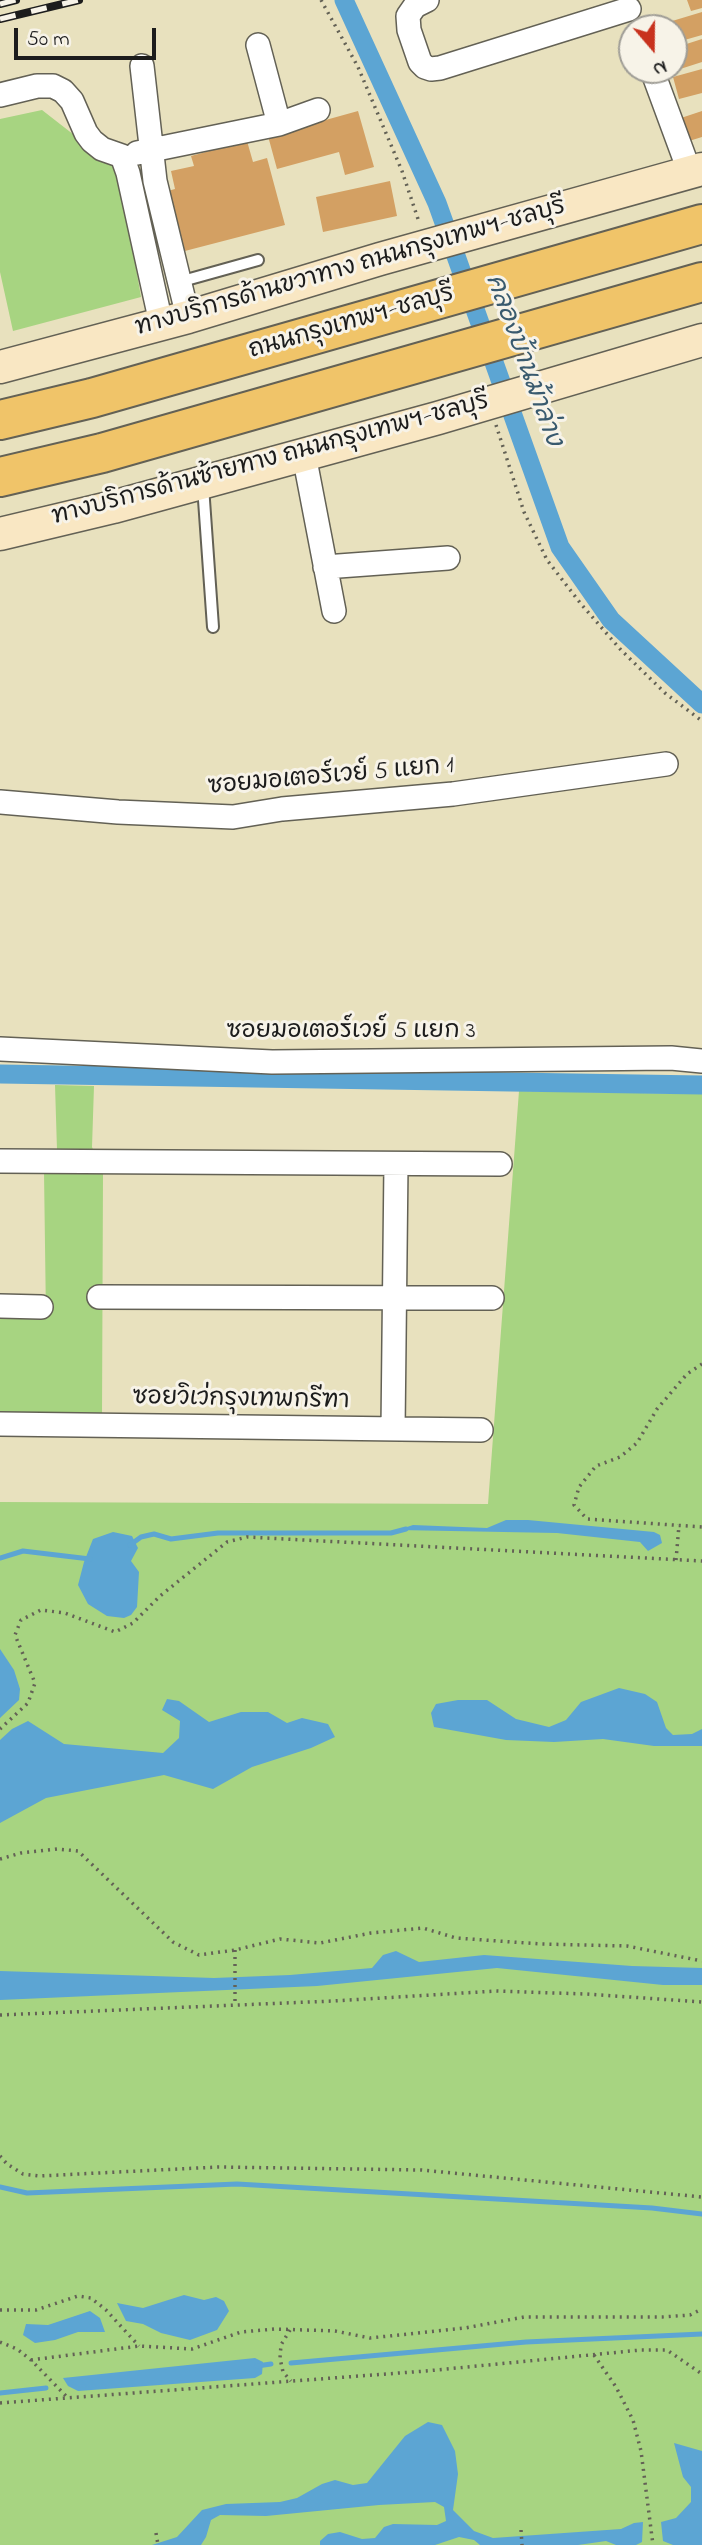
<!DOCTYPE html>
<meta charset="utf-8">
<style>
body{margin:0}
#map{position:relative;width:702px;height:2545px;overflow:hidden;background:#e8e1be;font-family:"Indie Flower",sans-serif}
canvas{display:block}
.north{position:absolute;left:618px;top:14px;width:70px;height:70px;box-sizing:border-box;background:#f7f3e8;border:2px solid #9f9d96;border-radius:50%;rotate:160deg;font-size:19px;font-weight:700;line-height:28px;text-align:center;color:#1c1c1c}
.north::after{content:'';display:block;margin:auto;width:24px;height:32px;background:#c8321e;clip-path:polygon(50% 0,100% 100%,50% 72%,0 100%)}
.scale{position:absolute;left:14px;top:28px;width:142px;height:32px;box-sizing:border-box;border:4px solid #1c1c1c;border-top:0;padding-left:9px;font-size:21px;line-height:24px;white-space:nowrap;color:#1c1c1c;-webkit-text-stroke:5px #f7f3e8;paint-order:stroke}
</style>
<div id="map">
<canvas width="702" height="2545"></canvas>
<div class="north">N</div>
<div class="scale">50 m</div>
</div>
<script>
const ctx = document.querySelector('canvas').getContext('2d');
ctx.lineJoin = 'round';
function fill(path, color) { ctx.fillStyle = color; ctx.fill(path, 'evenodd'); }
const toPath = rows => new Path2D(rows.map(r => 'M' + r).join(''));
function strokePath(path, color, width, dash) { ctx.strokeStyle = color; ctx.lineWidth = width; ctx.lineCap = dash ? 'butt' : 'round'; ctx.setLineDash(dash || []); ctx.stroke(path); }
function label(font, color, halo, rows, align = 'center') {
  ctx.font = font + ' "Indie Flower","Playpen Sans Thai",sans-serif'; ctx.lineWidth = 6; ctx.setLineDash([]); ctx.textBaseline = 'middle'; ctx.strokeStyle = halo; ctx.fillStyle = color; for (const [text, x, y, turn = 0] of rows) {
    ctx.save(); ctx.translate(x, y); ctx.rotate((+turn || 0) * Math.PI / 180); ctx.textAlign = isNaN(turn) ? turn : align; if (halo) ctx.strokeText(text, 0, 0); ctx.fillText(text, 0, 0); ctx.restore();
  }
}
fill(toPath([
 [42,110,119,170,141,297,13,331,0,272,0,119],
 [55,1085,94,1086,92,1147,103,1174,102,1416,0,1413,0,1317,46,1318,44,1172,57,1150],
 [519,1091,702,1094,702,2545,0,2545,0,1502,488,1504]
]), '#a7d481');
fill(toPath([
 [506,1520,528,1520,654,1532,660,1535,662,1543,648,1551,640,1542,557,1533,398,1530,413,1525,487,1528],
 [113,1532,132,1536,138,1548,131,1561,139,1572,137,1607,131,1615,124,1618,107,1616,88,1604,78,1585,84,1562,93,1539],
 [0,1649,14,1670,20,1689,19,1700,0,1718],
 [619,1688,645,1694,657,1702,666,1728,673,1735,692,1734,702,1729,702,1746,654,1746,603,1739,554,1742,506,1740,434,1727,431,1713,436,1704,458,1700,487,1700,516,1719,549,1727,566,1720,581,1702],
 [167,1699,179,1701,209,1722,241,1712,268,1712,287,1723,302,1718,328,1724,335,1737,311,1748,252,1767,213,1789,164,1775,46,1798,0,1823,0,1740,12,1729,28,1721,64,1744,163,1753,179,1738,180,1721,162,1710],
 [396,1951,419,1962,484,1955,632,1966,702,1968,702,1985,663,1985,497,1968,317,1986,0,2000,0,1971,214,1978,290,1975,372,1968,383,1955],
 [184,2295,204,2300,216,2297,224,2301,229,2311,217,2330,190,2340,161,2333,143,2324,126,2321,117,2303,143,2308],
 [90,2311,100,2318,105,2332,78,2332,55,2340,35,2343,23,2335,26,2324,48,2325],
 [255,2358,263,2362,262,2374,255,2378,78,2391,68,2386,63,2378],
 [428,2422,442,2425,455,2451,458,2474,453,2510,474,2531,493,2538,621,2529,634,2523,643,2522,642,2542,636,2545,616,2545,606,2541,578,2545,480,2545,474,2540,459,2537,435,2545,320,2545,320,2541,328,2534,340,2532,362,2539,375,2538,384,2527,393,2524,437,2525,446,2521,444,2507,435,2502,379,2505,266,2516,220,2515,211,2520,206,2537,201,2545,152,2545,177,2537,202,2510,226,2504,280,2502,297,2498,322,2484,335,2480,353,2485,367,2483,405,2436],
 [674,2443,702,2451,702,2545,673,2545,663,2541,661,2522,676,2518,691,2502,691,2487,683,2477]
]), '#5ca5d3');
strokePath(toPath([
 [130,1545,141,1537,154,1534,171,1539,218,1533,391,1533,406,1529],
 [0,1558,23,1551,90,1559],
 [0,2187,27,2193,237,2184,652,2208,702,2214],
 [291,2363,526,2342,702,2334],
 [257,2366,271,2364],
 [0,2393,46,2388]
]), '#5ca5d3', 5);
strokePath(toPath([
 [344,0,437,203,560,547,611,620,702,704],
 [0,1074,702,1085]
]), '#5ca5d3', 19);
fill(toPath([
 [687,0,702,0,702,8,691,11],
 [702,12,702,35,674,43,674,28,649,28],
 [702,39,702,62,674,71,674,48],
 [702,69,702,93,679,99,673,77],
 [358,111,374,167,345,175,339,152,277,169,268,136],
 [702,111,702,137,689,141,681,118],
 [247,141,253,162,267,158,285,225,181,252,164,192,175,189,171,171,194,166,191,156],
 [390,181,397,216,323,232,316,197]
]), '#d3a063');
const service = toPath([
 [179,282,258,260],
 [203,486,213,627]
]);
const minor = toPath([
 [427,0,415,6,408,16,409,30,420,62,425,67,431,69,440,68,629,9],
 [258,45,279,124],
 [142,66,155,181,188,317],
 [652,70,690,173],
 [0,95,37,86,53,86,63,91,72,101,86,133,92,141,102,149,122,156,128,173,161,323],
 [137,153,279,124,318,110],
 [304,455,334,611],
 [325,567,448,558],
 [0,802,118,812,233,817,282,809,453,794,666,764],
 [0,1049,272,1062,671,1058,702,1061],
 [0,1161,500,1164],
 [99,1297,492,1298],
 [0,1306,41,1307],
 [0,1424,481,1430],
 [393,1429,396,1164]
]);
const secondary = toPath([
 [0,367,188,317,380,259,702,169],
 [0,534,113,507,438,418,702,340]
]);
const motorway = toPath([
 [0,420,92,398,702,224],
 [0,477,102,453,702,282]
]);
strokePath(service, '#636155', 14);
strokePath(minor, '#636155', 26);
strokePath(secondary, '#636155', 35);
strokePath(motorway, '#636155', 42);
strokePath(toPath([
 [321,0,358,67,402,171,419,222],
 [496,425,524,512,547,560,581,604,621,650,665,693,702,721],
 [702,1364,687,1374,657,1409,637,1443,620,1457,596,1466,579,1487,574,1505,587,1519,702,1527],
 [676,1560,679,1525],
 [0,1729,28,1703,35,1683,15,1635,21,1620,41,1610,65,1613,115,1632,133,1623,160,1596,227,1542,247,1537,702,1561],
 [0,1859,21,1853,57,1849,78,1851,173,1942,199,1955,235,1950,280,1939,320,1943,371,1933,423,1928,456,1938,541,1944,627,1946,702,1961],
 [235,1950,235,2005],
 [0,2015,333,2001,496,1991,586,1994,702,2002],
 [0,2156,7,2164,23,2174,39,2176,218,2167,421,2170,702,2197],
 [0,2310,36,2310,78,2296,91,2298,106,2310,139,2346],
 [290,2330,281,2345,280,2358,283,2372,291,2381],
 [0,2342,17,2349,31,2360,68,2398],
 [594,2355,616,2387,633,2420,641,2451,653,2545],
 [31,2360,139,2346,192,2349,241,2332,275,2329,335,2331,370,2338,465,2328,524,2317,662,2317,690,2315,702,2309],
 [0,2403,426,2371,641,2350,667,2350,702,2374],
 [521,2530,522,2545],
 [156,2533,158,2545]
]), '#636155', 3.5, [2, 5]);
strokePath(service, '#fff', 10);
strokePath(minor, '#fff', 23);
strokePath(secondary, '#f9e7c3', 32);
strokePath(motorway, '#f0c469', 38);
const rail = toPath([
 [0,4,16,0],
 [0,19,79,0]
]);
strokePath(rail, '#1c1c1c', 8);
strokePath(rail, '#f7f3e8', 5, [16]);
label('24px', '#1c1c1c', '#f7f3e8', [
 ["ทางบริการด้านขวาทาง ถนนกรุงเทพฯ-ชลบุรี",351,269,-16],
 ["ถนนกรุงเทพฯ-ชลบุรี",352,324,-16],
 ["ทางบริการด้านซ้ายทาง ถนนกรุงเทพฯ-ชลบุรี",271,461,-15],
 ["ซอยมอเตอร์เวย์ 5 แยก 1",331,778,-5],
 ["ซอยมอเตอร์เวย์ 5 แยก 3",351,1033],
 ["ซอยวิเว่กรุงเทพกรีฑา",241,1401,1]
]);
label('italic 26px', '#395a6e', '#f7f3e8', [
 ["คลองบ้านม้าล่าง",522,361,70]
]);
</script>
